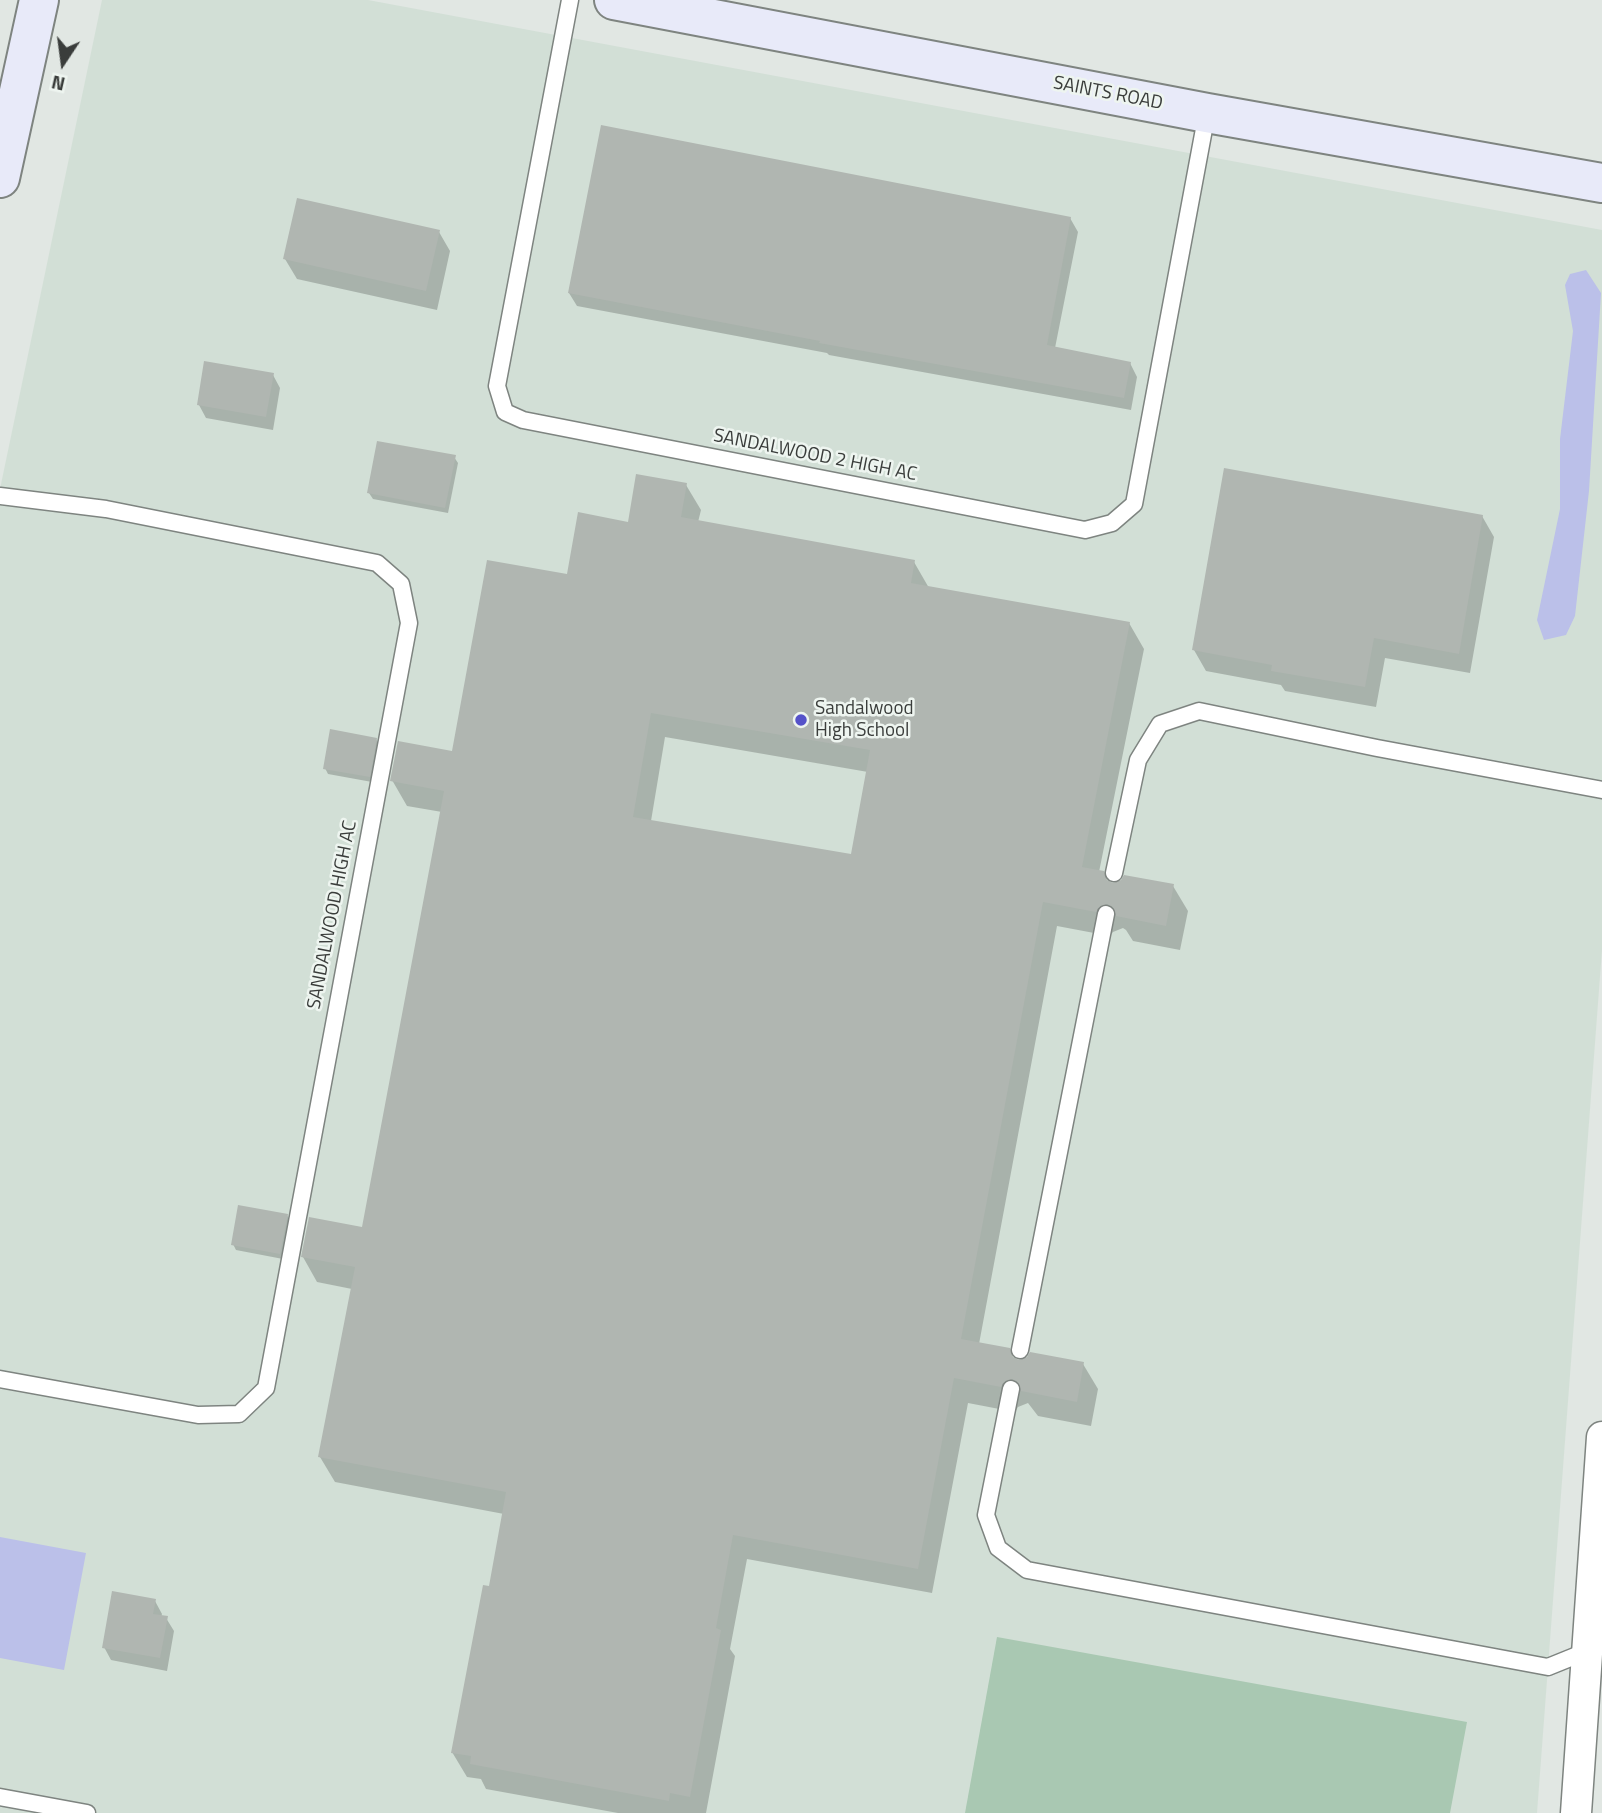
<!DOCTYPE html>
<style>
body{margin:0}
#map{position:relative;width:1602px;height:1813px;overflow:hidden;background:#e1e7e3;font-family:"Titillium Web",sans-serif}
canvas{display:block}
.north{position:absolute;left:28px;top:28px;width:70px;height:70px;-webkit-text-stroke:5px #eef5f0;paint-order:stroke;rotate:193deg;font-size:19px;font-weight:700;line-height:28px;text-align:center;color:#3a3d3b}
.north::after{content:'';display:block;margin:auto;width:24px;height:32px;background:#3a3d3b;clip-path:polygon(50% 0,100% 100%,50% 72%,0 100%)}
</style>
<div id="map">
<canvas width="1602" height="1813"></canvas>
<div class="north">N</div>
</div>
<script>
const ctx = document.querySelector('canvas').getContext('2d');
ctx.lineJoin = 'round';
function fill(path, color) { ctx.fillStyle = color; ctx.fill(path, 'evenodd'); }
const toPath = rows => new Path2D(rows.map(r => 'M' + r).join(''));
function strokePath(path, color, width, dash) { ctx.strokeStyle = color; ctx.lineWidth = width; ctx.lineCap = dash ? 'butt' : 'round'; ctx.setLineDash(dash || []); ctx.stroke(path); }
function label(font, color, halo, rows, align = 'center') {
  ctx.font = font + ' "Titillium Web",sans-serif'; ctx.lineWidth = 5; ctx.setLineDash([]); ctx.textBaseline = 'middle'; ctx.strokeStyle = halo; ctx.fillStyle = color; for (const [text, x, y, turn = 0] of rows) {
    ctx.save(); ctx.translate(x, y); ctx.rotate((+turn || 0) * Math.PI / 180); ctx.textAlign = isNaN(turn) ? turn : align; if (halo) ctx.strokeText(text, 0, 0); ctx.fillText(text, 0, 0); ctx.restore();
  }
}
fill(toPath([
 [102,0,368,0,1602,230,1602,950,1537,1813,0,1813,0,489]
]), '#d2dfd6');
fill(toPath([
 [997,1637,1467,1722,1450,1813,965,1813]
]), '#a9c8b2');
fill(toPath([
 [1586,270,1601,293,1589,491,1575,616,1566,635,1544,640,1537,620,1560,509,1560,439,1573,331,1565,285,1570,274],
 [0,1537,86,1553,64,1670,0,1658]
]), '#bbc0e9');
fill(toPath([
 [1070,218,1078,232,1055,348,1130,363,1137,377,1131,410,829,355,827,353,577,306,569,293],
 [439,232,450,251,437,310,297,279,285,259],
 [273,375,280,388,273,430,206,418,199,405],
 [454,457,458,463,448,513,373,499,369,493],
 [686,485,701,510,698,522,914,562,929,588,1129,623,1144,649,1099,872,1109,883,1173,886,1188,911,1180,950,1133,941,1126,930,1123,928,1113,932,1110,936,1057,926,979,1344,1015,1360,1083,1364,1098,1389,1091,1426,1038,1416,1028,1403,1018,1407,1015,1412,968,1403,932,1593,747,1559,730,1649,735,1656,706,1813,618,1813,486,1789,481,1779,467,1777,452,1752,491,1587,504,1514,335,1482,320,1457,352,1289,317,1282,303,1257,363,1229,442,812,407,806,392,780,453,753,568,576,629,524],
 [665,737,868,772,853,856,651,821],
 [1482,516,1494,537,1470,673,1385,658,1376,707,1285,691,1281,685,1206,671,1194,650],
 [376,739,379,745,372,782,328,774,325,768],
 [287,1215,290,1221,283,1259,236,1250,233,1244],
 [155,1601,162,1614,161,1617,166,1618,174,1631,167,1671,111,1660,104,1647]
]), '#0003');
fill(toPath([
 [601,125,1071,217,1047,345,1131,362,1124,398,819,343,820,341,568,293],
 [297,198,440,230,426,291,283,259],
 [204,361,274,373,266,417,197,405],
 [377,441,456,455,445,508,367,493],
 [1224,468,1483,515,1459,654,1374,638,1365,687,1271,671,1272,665,1192,650],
 [636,474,687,483,681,517,915,560,911,583,1130,622,1082,867,1104,871,1107,880,1113,883,1121,880,1124,875,1174,884,1166,926,1116,916,1113,907,1107,904,1099,907,1096,912,1043,902,961,1339,1010,1348,1013,1357,1019,1360,1027,1357,1030,1352,1084,1362,1077,1402,1021,1391,1018,1382,1012,1379,1004,1382,1001,1387,954,1378,918,1569,733,1535,716,1628,721,1630,690,1797,670,1793,669,1801,470,1764,471,1756,451,1753,483,1585,489,1586,506,1492,318,1457,355,1267,301,1257,309,1217,362,1227,444,791,390,781,398,741,452,751,487,560,567,574,578,512,628,522],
 [651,713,870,750,851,854,633,817],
 [330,729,377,738,370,777,323,769],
 [238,1205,288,1214,280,1254,231,1245],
 [112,1591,156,1599,153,1614,168,1616,160,1658,102,1648]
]), '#b0b6b1');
const lane = toPath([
 [570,0,497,386,505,412,523,420,1085,530,1112,523,1134,504,1207,113],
 [0,496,106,509,377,563,401,584,409,623,266,1388,239,1414,198,1415,0,1379],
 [1114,873,1138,760,1160,724,1199,711,1377,748,1602,790],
 [1020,1350,1106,914],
 [1011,1389,986,1515,998,1548,1027,1570,1548,1667,1590,1650],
 [0,1797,87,1813]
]);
const street = toPath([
 [1576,1813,1602,1437]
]);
const secondary = toPath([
 [614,0,1207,113,1602,183],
 [0,178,39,0]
]);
strokePath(lane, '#7e8480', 19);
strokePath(street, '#7e8480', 33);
strokePath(secondary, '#7e8480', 42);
strokePath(lane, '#fff', 16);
strokePath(street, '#fff', 30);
strokePath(secondary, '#e8eaf9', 38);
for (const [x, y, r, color] of [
 [801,720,7,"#5552c9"]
]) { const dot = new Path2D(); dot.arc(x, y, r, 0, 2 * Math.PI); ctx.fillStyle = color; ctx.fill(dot); strokePath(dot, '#eef5f0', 2.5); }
label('19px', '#3a3d3b', '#eef5f0', [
 ["SAINTS ROAD",1108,94,11],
 ["SANDALWOOD 2 HIGH AC",815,456,11],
 ["SANDALWOOD HIGH AC",333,915,-79]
]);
label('19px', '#3a3d3b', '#eef5f0', [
 ["Sandalwood",815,709],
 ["High School",815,731]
], 'left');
</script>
